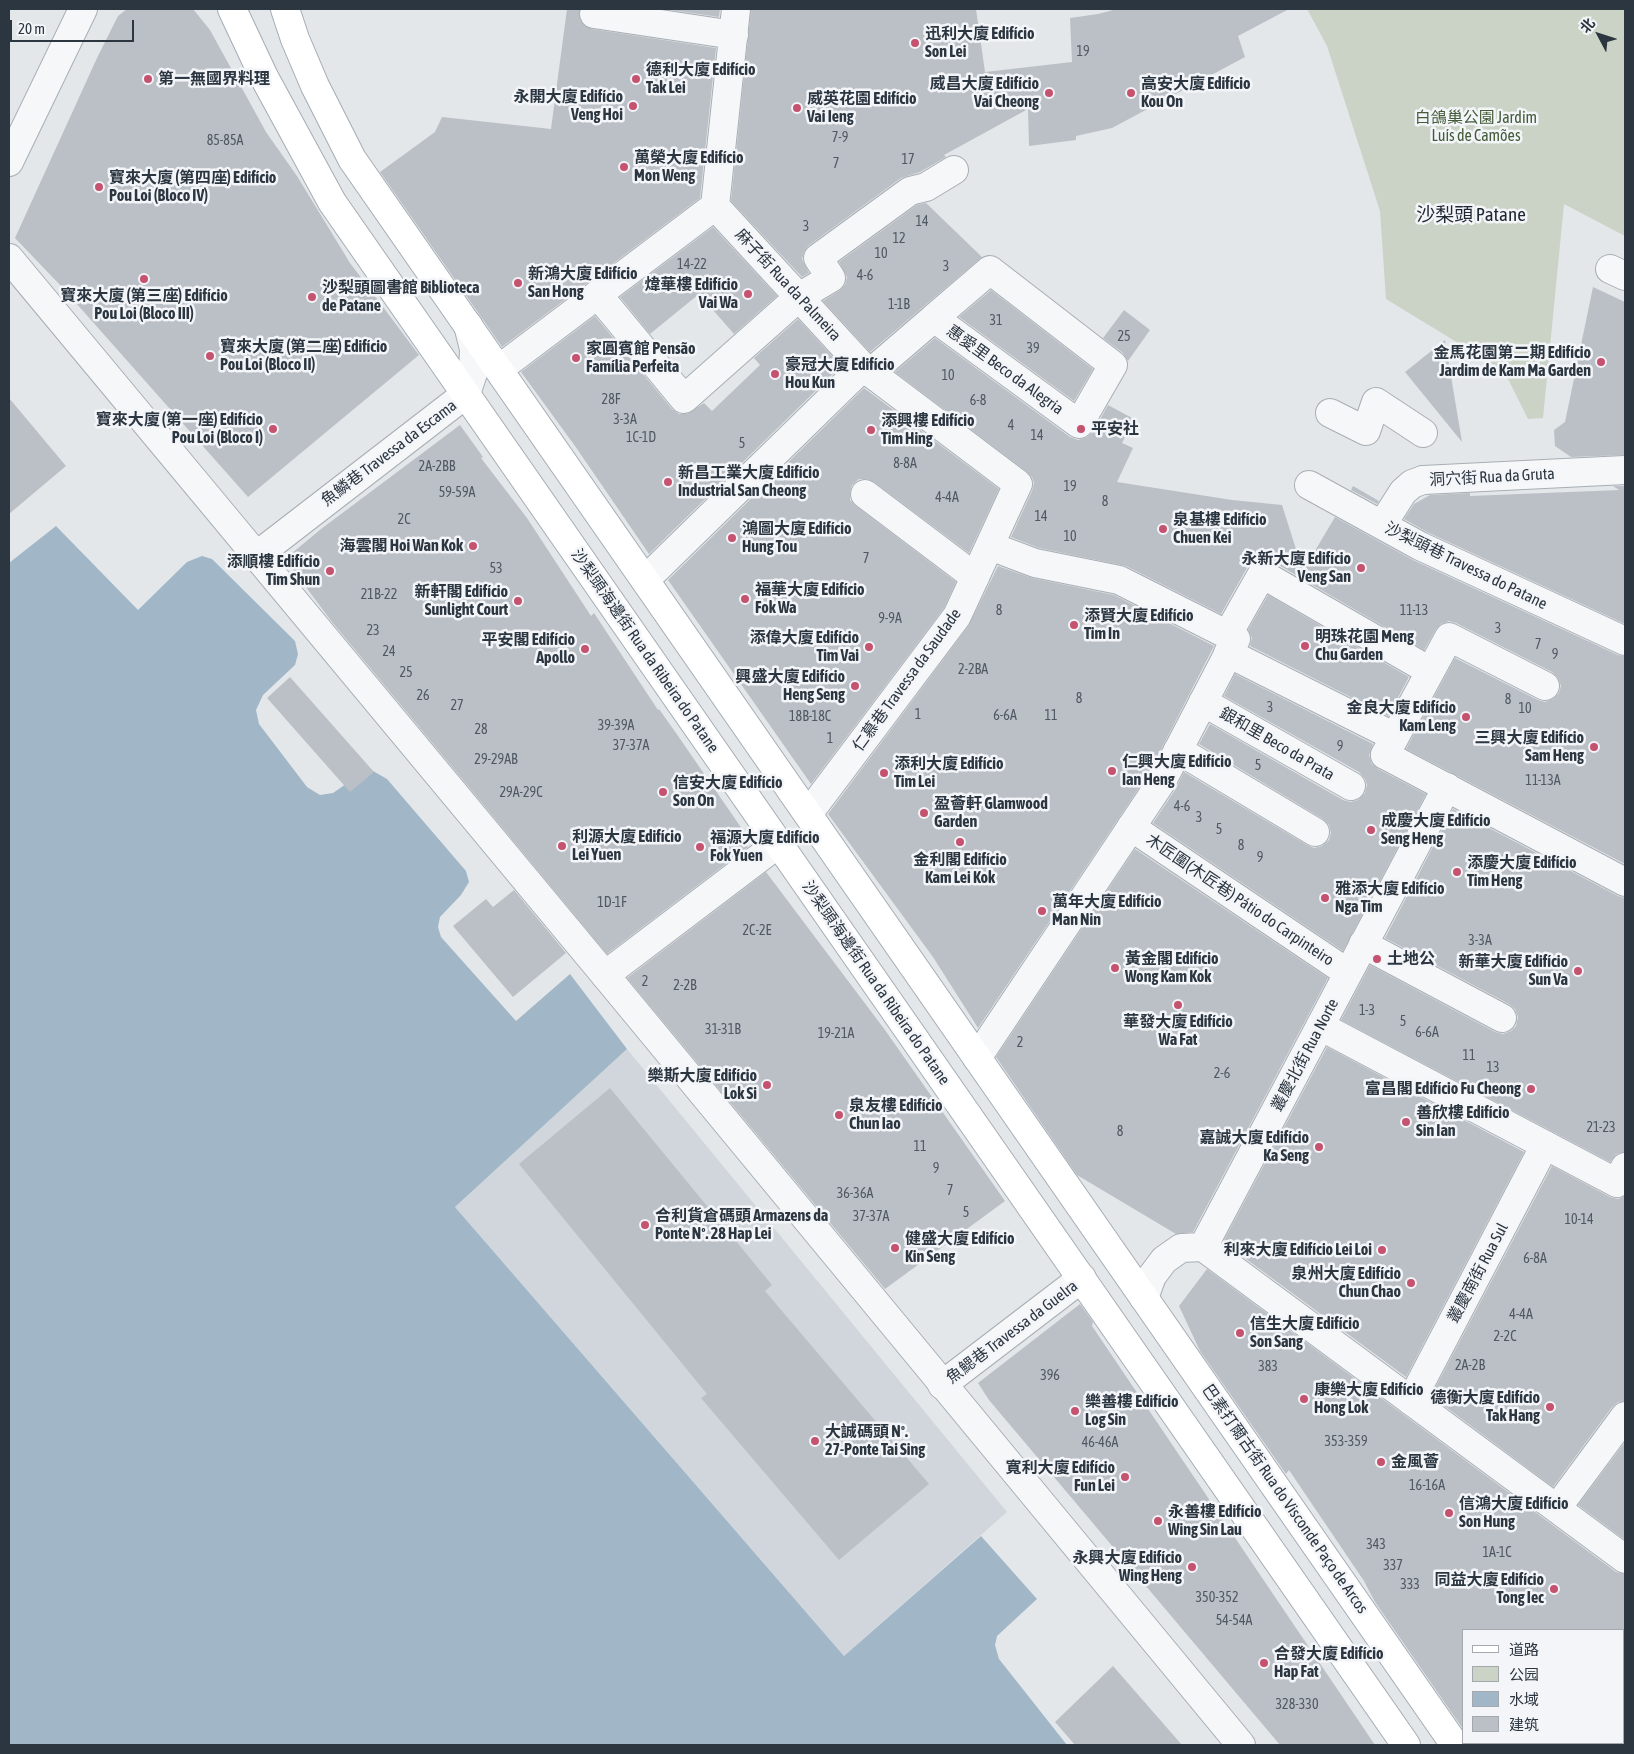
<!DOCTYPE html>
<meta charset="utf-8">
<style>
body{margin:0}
#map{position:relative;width:1634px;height:1754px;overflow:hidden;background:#e3e7ea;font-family:"Asap Condensed","Noto Sans SC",sans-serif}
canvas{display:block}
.frame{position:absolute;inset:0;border:10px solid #2c3641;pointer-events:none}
.legend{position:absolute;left:1462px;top:1629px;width:162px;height:115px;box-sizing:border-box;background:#f3f5f8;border:1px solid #a3a9af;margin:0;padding:6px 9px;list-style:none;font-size:15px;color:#2c3641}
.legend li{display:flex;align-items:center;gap:10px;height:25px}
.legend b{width:25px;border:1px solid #a3a9af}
.north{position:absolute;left:1574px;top:10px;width:50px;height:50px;-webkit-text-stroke:4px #f3f5f8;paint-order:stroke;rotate:310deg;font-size:14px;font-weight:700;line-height:20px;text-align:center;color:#2c3641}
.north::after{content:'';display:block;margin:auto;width:18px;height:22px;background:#2c3641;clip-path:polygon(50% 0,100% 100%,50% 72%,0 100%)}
.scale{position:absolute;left:10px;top:20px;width:124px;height:22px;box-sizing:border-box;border:2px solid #2c3641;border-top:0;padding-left:6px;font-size:15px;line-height:18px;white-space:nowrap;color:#2c3641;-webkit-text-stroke:4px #f3f5f8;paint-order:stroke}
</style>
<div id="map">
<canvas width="1634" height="1754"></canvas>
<div class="frame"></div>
<ul class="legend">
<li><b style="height:6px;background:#fff"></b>道路</li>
<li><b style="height:14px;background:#cad3c5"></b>公园</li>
<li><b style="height:14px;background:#a1b7c7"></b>水域</li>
<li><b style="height:14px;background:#bbc0c7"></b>建筑</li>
</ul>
<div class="north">北</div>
<div class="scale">20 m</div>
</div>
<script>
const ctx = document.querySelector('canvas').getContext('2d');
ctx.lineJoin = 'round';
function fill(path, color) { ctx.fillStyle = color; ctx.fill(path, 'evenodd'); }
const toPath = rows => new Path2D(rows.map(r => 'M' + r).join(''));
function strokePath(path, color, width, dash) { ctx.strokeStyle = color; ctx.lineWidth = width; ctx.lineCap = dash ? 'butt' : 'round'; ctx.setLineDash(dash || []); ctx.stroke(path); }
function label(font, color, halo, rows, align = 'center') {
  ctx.font = font + ' "Asap Condensed","Noto Sans SC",sans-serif'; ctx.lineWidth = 5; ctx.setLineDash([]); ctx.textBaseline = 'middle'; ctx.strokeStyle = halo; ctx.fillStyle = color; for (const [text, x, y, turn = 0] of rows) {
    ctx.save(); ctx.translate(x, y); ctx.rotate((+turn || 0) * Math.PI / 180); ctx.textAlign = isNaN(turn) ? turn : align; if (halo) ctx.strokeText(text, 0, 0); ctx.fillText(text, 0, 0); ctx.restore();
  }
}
fill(toPath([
 [627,1049,1007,1512,844,1656,455,1207]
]), '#d1d6dc');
fill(toPath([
 [1307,9,1625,9,1625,236,1564,204,1543,418,1528,419,1504,371,1386,299,1380,211,1327,46]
]), '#cad3c5');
fill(toPath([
 [56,526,138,610,187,562,202,556,212,559,295,641,298,654,295,665,263,695,256,710,259,724,307,787,320,795,333,793,362,773,373,771,387,779,466,871,469,882,461,895,440,917,438,927,441,937,516,1021,570,974,627,1049,455,1207,844,1656,981,1536,1037,1599,997,1636,995,1645,999,1659,1067,1745,9,1745,9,563]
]), '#a1b7c7');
fill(toPath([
 [127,9,193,9,210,30,266,132,297,176,350,263,419,355,248,497,60,285,15,238,97,58,118,16],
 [567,9,580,9,580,20,585,26,592,29,716,48,700,198,502,347,380,172,435,132,442,117,551,129],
 [664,9,720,9,719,17],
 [751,9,976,9,985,72,1072,62,1070,18,1098,14,1117,9,1289,9,1238,36,1245,57,1112,128,1076,136,1076,140,1029,146,1028,109,944,155,946,157,920,172,901,178,808,246,804,252,802,259,809,273,802,277,731,201],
 [926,203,982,257,870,352,823,301,839,291,845,285,847,277,839,262,917,205],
 [713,227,777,296,734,334,699,294,650,334,620,297],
 [1593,287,1625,302,1625,455,1571,457,1555,446,1554,430,1565,422],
 [991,290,1093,369,1074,401,959,317],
 [1124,310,1150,330,1128,361,1123,353,1103,338],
 [595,316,672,409,679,414,687,414,704,403,712,411,760,365,754,358,798,319,841,366,649,554,575,446,521,372],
 [935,338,1070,437,1078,440,1087,437,1093,432,1108,405,1134,419,1122,443,1133,448,1117,482,1232,500,1282,505,1303,571,1335,517,1413,560,1618,655,1625,656,1625,864,1406,749,1455,658,1538,700,1545,702,1553,699,1559,693,1561,686,1558,678,1552,672,1456,623,1449,621,1441,624,1436,629,1424,650,1270,560,1262,558,1255,560,1248,566,1221,614,1126,566,1039,548,1011,537,1032,491,1034,483,1032,477,1027,472,895,372],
 [1445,340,1462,442,1405,372],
 [864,388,999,489,969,553,874,482,867,479,859,479,852,485,850,492,850,500,856,506,956,582,944,608,811,784,668,580],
 [9,398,66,466,9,514],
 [460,425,483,457,481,458,527,518,591,616,594,613,658,710,659,709,676,733,749,839,745,842,748,847,607,954,332,622,285,559,321,529],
 [1353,486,1379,501,1377,504,1351,490],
 [1613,486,1625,486,1625,624,1427,532,1404,519,1414,504,1430,495,1470,493,1470,496,1619,490],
 [998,566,1032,578,1114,595,1214,646,1149,773,978,1028,933,957,828,814,969,625],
 [1268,595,1409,677,1388,716,1250,646,1252,638,1248,630],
 [1235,674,1373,744,1369,755,1372,764,1378,769,1426,794,1343,951,1153,823,1175,790,1184,772,1307,845,1314,848,1322,846,1329,840,1331,833,1329,825,1323,819,1199,744,1210,724,1343,800,1351,802,1358,800,1365,793,1367,785,1365,779,1359,772,1224,696],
 [290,677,374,772,350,792,267,698],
 [1453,809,1618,896,1625,898,1625,1152,1616,1154,1610,1162,1341,1020,1370,965,1495,1032,1503,1034,1511,1031,1516,1026,1518,1017,1515,1009,1509,1004,1385,938],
 [1135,849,1328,978,1193,1232,1176,1234,1077,1175,996,1057],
 [766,872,885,1030,1005,1201,885,1289,627,978],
 [514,890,566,953,513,997,453,926,486,899,493,907],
 [1327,1047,1524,1152,1406,1377,1223,1242],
 [610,1088,772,1285,765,1291,929,1484,839,1560,701,1398,707,1394,519,1164],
 [1552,1166,1610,1197,1618,1199,1625,1196,1625,1401,1618,1402,1612,1407,1553,1487,1431,1396],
 [1207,1269,1616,1572,1625,1574,1625,1630,1463,1630,1463,1729,1375,1602,1364,1581,1289,1470,1286,1474,1200,1351,1179,1306],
 [1080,1304,1093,1322,1092,1326,1375,1745,1280,1745,989,1400,978,1383],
 [1625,1442,1625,1540,1578,1505],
 [1113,1666,1182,1745,1075,1745,1055,1722]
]), '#bbc0c7');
const pedestrian = toPath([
 [594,14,734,35],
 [1610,269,1625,276],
 [598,295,684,399,799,297,831,278,818,258,910,191,926,187,954,170],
 [870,373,934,318,1079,424,1113,365,990,270,934,318],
 [1330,413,1366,431,1376,402,1423,433],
 [1309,485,1420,546,1625,641],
 [865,494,975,577],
 [1382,525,1403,492,1412,484,1423,480],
 [1228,634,1262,574,1430,671],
 [1228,653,1395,737],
 [1203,702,1351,786],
 [1178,750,1315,832],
 [1385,755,1449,637,1545,686],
 [1131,827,1348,973],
 [1363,944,1502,1018],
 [1545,1145,1617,1183,1625,1167]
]);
const minor = toPath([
 [736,9,715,206,863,367,1018,484,957,616,808,814],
 [499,369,715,206],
 [1423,480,1625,470],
 [256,556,466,394,473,373,474,349,468,325],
 [645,580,863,367],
 [1385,755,1625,882],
 [605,975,779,843],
 [1320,1026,1545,1145,1411,1401],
 [977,1058,1162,781,1236,639,1119,580,1035,563,990,546],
 [1203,1247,1625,1559],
 [1203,1247,1447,787],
 [1144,1298,1152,1276,1164,1260,1181,1248,1203,1247],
 [942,1385,1082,1278],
 [1557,1508,1625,1416]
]);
const tertiary = toPath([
 [9,162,83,9],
 [9,258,605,975,1241,1745]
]);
const primary = toPath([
 [232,9,264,77,332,202,1406,1745],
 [285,9,295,39,315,86,352,159,1455,1745]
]);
strokePath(pedestrian, '#a8aeb4', 30);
strokePath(minor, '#a8aeb4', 30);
strokePath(tertiary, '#a8aeb4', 30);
strokePath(primary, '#a3acb5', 30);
strokePath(pedestrian, '#f6f7f9', 28);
strokePath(minor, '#f6f7f9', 28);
strokePath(tertiary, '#f6f7f9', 28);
strokePath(primary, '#fff', 28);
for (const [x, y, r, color] of [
 [915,43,5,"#c5526e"],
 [148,79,5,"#c5526e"],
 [636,79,5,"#c5526e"],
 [1049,93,5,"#c5526e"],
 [1131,93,5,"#c5526e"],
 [633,106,5,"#c5526e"],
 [797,108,5,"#c5526e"],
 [624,167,5,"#c5526e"],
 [99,187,5,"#c5526e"],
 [144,279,5,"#c5526e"],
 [518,283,5,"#c5526e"],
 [748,294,5,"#c5526e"],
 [312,297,5,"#c5526e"],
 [210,356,5,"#c5526e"],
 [576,358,5,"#c5526e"],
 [1601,362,5,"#c5526e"],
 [775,374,5,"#c5526e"],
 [273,429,5,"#c5526e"],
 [1081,429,5,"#c5526e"],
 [871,430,5,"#c5526e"],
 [668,482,5,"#c5526e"],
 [1163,529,5,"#c5526e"],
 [732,538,5,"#c5526e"],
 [473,546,5,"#c5526e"],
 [1361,568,5,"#c5526e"],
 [330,571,5,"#c5526e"],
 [745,599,5,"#c5526e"],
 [518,601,5,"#c5526e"],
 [1074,625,5,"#c5526e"],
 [1305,646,5,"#c5526e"],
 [869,647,5,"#c5526e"],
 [585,649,5,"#c5526e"],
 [855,686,5,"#c5526e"],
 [1466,717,5,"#c5526e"],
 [1594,747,5,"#c5526e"],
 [1112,771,5,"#c5526e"],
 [884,773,5,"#c5526e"],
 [663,792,5,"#c5526e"],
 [924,813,5,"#c5526e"],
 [1371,830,5,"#c5526e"],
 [960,842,5,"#c5526e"],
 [562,846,5,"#c5526e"],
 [700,847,5,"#c5526e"],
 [1457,872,5,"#c5526e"],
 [1325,898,5,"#c5526e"],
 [1042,911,5,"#c5526e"],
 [1377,959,5,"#c5526e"],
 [1115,968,5,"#c5526e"],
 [1578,971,5,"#c5526e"],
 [1178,1005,5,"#c5526e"],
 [767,1085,5,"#c5526e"],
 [1531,1089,5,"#c5526e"],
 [839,1115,5,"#c5526e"],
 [1406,1122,5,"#c5526e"],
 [1319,1147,5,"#c5526e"],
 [645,1225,5,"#c5526e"],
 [895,1248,5,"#c5526e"],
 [1382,1250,5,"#c5526e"],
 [1411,1283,5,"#c5526e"],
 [1240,1333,5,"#c5526e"],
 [1304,1399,5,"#c5526e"],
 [1550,1407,5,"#c5526e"],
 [1075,1411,5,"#c5526e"],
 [815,1441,5,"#c5526e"],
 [1381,1462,5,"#c5526e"],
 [1125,1477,5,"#c5526e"],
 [1449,1513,5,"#c5526e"],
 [1158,1521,5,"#c5526e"],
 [1192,1567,5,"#c5526e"],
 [1554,1589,5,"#c5526e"],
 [1264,1663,5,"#c5526e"]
]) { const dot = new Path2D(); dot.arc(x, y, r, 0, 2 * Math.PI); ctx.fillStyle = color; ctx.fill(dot); strokePath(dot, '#f3f5f8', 2); }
label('14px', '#505862', null, [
 ["19",1083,52],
 ["7-9",840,138],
 ["85-85A",225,141],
 ["17",908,160],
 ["7",836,164],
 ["14",922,222],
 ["3",806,227],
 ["12",899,239],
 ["10",881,254],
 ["14-22",692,265],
 ["3",946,267],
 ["4-6",865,276],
 ["1-1B",899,305],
 ["31",996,321],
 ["25",1124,337],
 ["39",1033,349],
 ["10",948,376],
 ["28F",611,400],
 ["6-8",978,401],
 ["3-3A",625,420],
 ["4",1011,426],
 ["14",1037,436],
 ["1C-1D",641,438],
 ["5",742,444],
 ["8-8A",905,464],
 ["2A-2BB",437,467],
 ["19",1070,487],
 ["59-59A",457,493],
 ["4-4A",947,498],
 ["8",1105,502],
 ["14",1041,517],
 ["2C",404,520],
 ["10",1070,537],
 ["7",866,559],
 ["53",496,569],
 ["21B-22",379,595],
 ["8",999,611],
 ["11-13",1414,611],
 ["9-9A",890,619],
 ["3",1498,629],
 ["23",373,631],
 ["7",1538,645],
 ["24",389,652],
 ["9",1555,655],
 ["2-2BA",973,670],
 ["25",406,673],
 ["26",423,696],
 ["8",1079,699],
 ["8",1508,700],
 ["27",457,706],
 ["3",1270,708],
 ["10",1525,709],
 ["1",918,715],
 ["6-6A",1005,716],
 ["11",1051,716],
 ["18B-18C",810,717],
 ["39-39A",616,726],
 ["28",481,730],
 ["1",830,739],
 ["37-37A",631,746],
 ["9",1340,747],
 ["29-29AB",496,760],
 ["5",1258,766],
 ["11-13A",1543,781],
 ["29A-29C",521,793],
 ["4-6",1182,807],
 ["3",1199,818],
 ["5",1219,830],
 ["8",1241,846],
 ["9",1260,858],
 ["1D-1F",612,903],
 ["2C-2E",757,931],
 ["3-3A",1480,941],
 ["2",645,982],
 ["2-2B",685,986],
 ["1-3",1367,1011],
 ["5",1403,1022],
 ["31-31B",723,1030],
 ["6-6A",1427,1033],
 ["19-21A",836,1034],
 ["2",1020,1043],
 ["11",1469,1056],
 ["13",1493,1068],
 ["2-6",1222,1074],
 ["21-23",1601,1128],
 ["8",1120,1132],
 ["11",920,1147],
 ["9",936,1169],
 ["7",950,1191],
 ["36-36A",855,1194],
 ["5",966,1213],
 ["37-37A",871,1217],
 ["10-14",1579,1220],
 ["6-8A",1535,1259],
 ["4-4A",1521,1315],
 ["2-2C",1505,1337],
 ["2A-2B",1470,1366],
 ["383",1268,1367],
 ["396",1050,1376],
 ["353-359",1346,1442],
 ["46-46A",1100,1443],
 ["16-16A",1427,1486],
 ["343",1376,1545],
 ["1A-1C",1497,1553],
 ["337",1393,1566],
 ["333",1410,1585],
 ["350-352",1217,1598],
 ["54-54A",1234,1621],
 ["328-330",1297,1705]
]);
label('bold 16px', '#2c3641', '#f3f5f8', [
 ["迅利大廈 Edifício",925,34],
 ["Son Lei",925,52],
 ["德利大廈 Edifício",646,70],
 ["Tak Lei",646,88],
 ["第一無國界料理",158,79],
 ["威昌大廈 Edifício",1039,84,"right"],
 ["Vai Cheong",1039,102,"right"],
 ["高安大廈 Edifício",1141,84],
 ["Kou On",1141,102],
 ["永開大廈 Edifício",623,97,"right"],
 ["Veng Hoi",623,115,"right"],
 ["威英花園 Edifício",807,99],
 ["Vai Ieng",807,117],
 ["萬榮大廈 Edifício",634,158],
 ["Mon Weng",634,176],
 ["寶來大廈 (第四座) Edifício",109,178],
 ["Pou Loi (Bloco IV)",109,196],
 ["新鴻大廈 Edifício",528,274],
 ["San Hong",528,292],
 ["煒華樓 Edifício",738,285,"right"],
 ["Vai Wa",738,303,"right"],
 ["沙梨頭圖書館 Biblioteca",322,288],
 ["de Patane",322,306],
 ["寶來大廈 (第三座) Edifício",144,296,"center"],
 ["Pou Loi (Bloco III)",144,314,"center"],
 ["寶來大廈 (第二座) Edifício",220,347],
 ["Pou Loi (Bloco II)",220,365],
 ["家圓賓館 Pensão",586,349],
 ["Família Perfeita",586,367],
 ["金馬花園第二期 Edifício",1591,353,"right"],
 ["Jardim de Kam Ma Garden",1591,371,"right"],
 ["豪冠大廈 Edifício",785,365],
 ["Hou Kun",785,383],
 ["寶來大廈 (第一座) Edifício",263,420,"right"],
 ["Pou Loi (Bloco I)",263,438,"right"],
 ["添興樓 Edifício",881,421],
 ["Tim Hing",881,439],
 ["平安社",1091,429],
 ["新昌工業大廈 Edifício",678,473],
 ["Industrial San Cheong",678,491],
 ["泉基樓 Edifício",1173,520],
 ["Chuen Kei",1173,538],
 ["鴻圖大廈 Edifício",742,529],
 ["Hung Tou",742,547],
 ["海雲閣 Hoi Wan Kok",463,546,"right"],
 ["永新大廈 Edifício",1351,559,"right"],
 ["Veng San",1351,577,"right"],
 ["添順樓 Edifício",320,562,"right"],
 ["Tim Shun",320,580,"right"],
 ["福華大廈 Edifício",755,590],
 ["Fok Wa",755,608],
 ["新軒閣 Edifício",508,592,"right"],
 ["Sunlight Court",508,610,"right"],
 ["添賢大廈 Edifício",1084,616],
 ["Tim In",1084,634],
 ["明珠花園 Meng",1315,637],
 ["Chu Garden",1315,655],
 ["添偉大廈 Edifício",859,638,"right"],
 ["Tim Vai",859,656,"right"],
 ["平安閣 Edifício",575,640,"right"],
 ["Apollo",575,658,"right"],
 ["興盛大廈 Edifício",845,677,"right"],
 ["Heng Seng",845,695,"right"],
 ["金良大廈 Edifício",1456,708,"right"],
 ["Kam Leng",1456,726,"right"],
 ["三興大廈 Edifício",1584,738,"right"],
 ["Sam Heng",1584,756,"right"],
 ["仁興大廈 Edifício",1122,762],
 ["Ian Heng",1122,780],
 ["添利大廈 Edifício",894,764],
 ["Tim Lei",894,782],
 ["信安大廈 Edifício",673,783],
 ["Son On",673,801],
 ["盈薈軒 Glamwood",934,804],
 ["Garden",934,822],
 ["成慶大廈 Edifício",1381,821],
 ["Seng Heng",1381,839],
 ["利源大廈 Edifício",572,837],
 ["Lei Yuen",572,855],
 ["福源大廈 Edifício",710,838],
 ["Fok Yuen",710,856],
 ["金利閣 Edifício",960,860,"center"],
 ["Kam Lei Kok",960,878,"center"],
 ["添慶大廈 Edifício",1467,863],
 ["Tim Heng",1467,881],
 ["雅添大廈 Edifício",1335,889],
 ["Nga Tim",1335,907],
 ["萬年大廈 Edifício",1052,902],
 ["Man Nin",1052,920],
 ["黃金閣 Edifício",1125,959],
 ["Wong Kam Kok",1125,977],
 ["土地公",1387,959],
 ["新華大廈 Edifício",1568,962,"right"],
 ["Sun Va",1568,980,"right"],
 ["華發大廈 Edifício",1178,1022,"center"],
 ["Wa Fat",1178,1040,"center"],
 ["樂斯大廈 Edifício",757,1076,"right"],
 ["Lok Si",757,1094,"right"],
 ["富昌閣 Edifício Fu Cheong",1521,1089,"right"],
 ["泉友樓 Edifício",849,1106],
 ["Chun Iao",849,1124],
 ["善欣樓 Edifício",1416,1113],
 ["Sin Ian",1416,1131],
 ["嘉誠大廈 Edifício",1309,1138,"right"],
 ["Ka Seng",1309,1156,"right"],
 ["合利貨倉碼頭 Armazens da",655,1216],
 ["Ponte Nº. 28 Hap Lei",655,1234],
 ["健盛大廈 Edifício",905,1239],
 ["Kin Seng",905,1257],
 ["利來大廈 Edifício Lei Loi",1372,1250,"right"],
 ["泉州大廈 Edifício",1401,1274,"right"],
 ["Chun Chao",1401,1292,"right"],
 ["信生大廈 Edifício",1250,1324],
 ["Son Sang",1250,1342],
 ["康樂大廈 Edifício",1314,1390],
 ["Hong Lok",1314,1408],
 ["德衡大廈 Edifício",1540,1398,"right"],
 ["Tak Hang",1540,1416,"right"],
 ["樂善樓 Edifício",1085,1402],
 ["Log Sin",1085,1420],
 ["大誠碼頭 Nº.",825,1432],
 ["27-Ponte Tai Sing",825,1450],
 ["金風薈",1391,1462],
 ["寬利大廈 Edifício",1115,1468,"right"],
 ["Fun Lei",1115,1486,"right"],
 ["信鴻大廈 Edifício",1459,1504],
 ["Son Hung",1459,1522],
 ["永善樓 Edifício",1168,1512],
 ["Wing Sin Lau",1168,1530],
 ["永興大廈 Edifício",1182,1558,"right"],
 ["Wing Heng",1182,1576,"right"],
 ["同益大廈 Edifício",1544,1580,"right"],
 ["Tong Iec",1544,1598,"right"],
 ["合發大廈 Edifício",1274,1654],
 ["Hap Fat",1274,1672]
], 'left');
label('16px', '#445c3a', '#f3f5f8', [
 ["白鴿巢公園 Jardim",1476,118],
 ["Luís de Camões",1476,136]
]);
label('16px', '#2c3641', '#f3f5f8', [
 ["麻子街 Rua da Palmeira",788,285,47],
 ["惠愛里 Beco da Alegria",1005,370,36],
 ["魚鱗巷 Travessa da Escama",389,453,-37],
 ["洞穴街 Rua da Gruta",1492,477,-3],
 ["沙梨頭巷 Travessa do Patane",1466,566,26],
 ["沙梨頭海邊街 Rua da Ribeira do Patane",645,651,55],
 ["仁慕巷 Travessa da Saudade",907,680,-54],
 ["銀和里 Beco da Prata",1277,744,30],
 ["木匠圍(木匠巷) Pátio do Carpinteiro",1240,900,34],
 ["沙梨頭海邊街 Rua da Ribeira do Patane",876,983,55],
 ["叢慶北街 Rua Norte",1305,1055,-62],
 ["叢慶南街 Rua Sul",1478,1273,-62],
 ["魚鰓巷 Travessa da Guelra",1012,1332,-37],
 ["巴素打爾古街 Rua do Visconde Paço de Arcos",1285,1499,55]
]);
label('19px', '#1e2732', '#f3f5f8', [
 ["沙梨頭 Patane",1471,215]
]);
</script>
